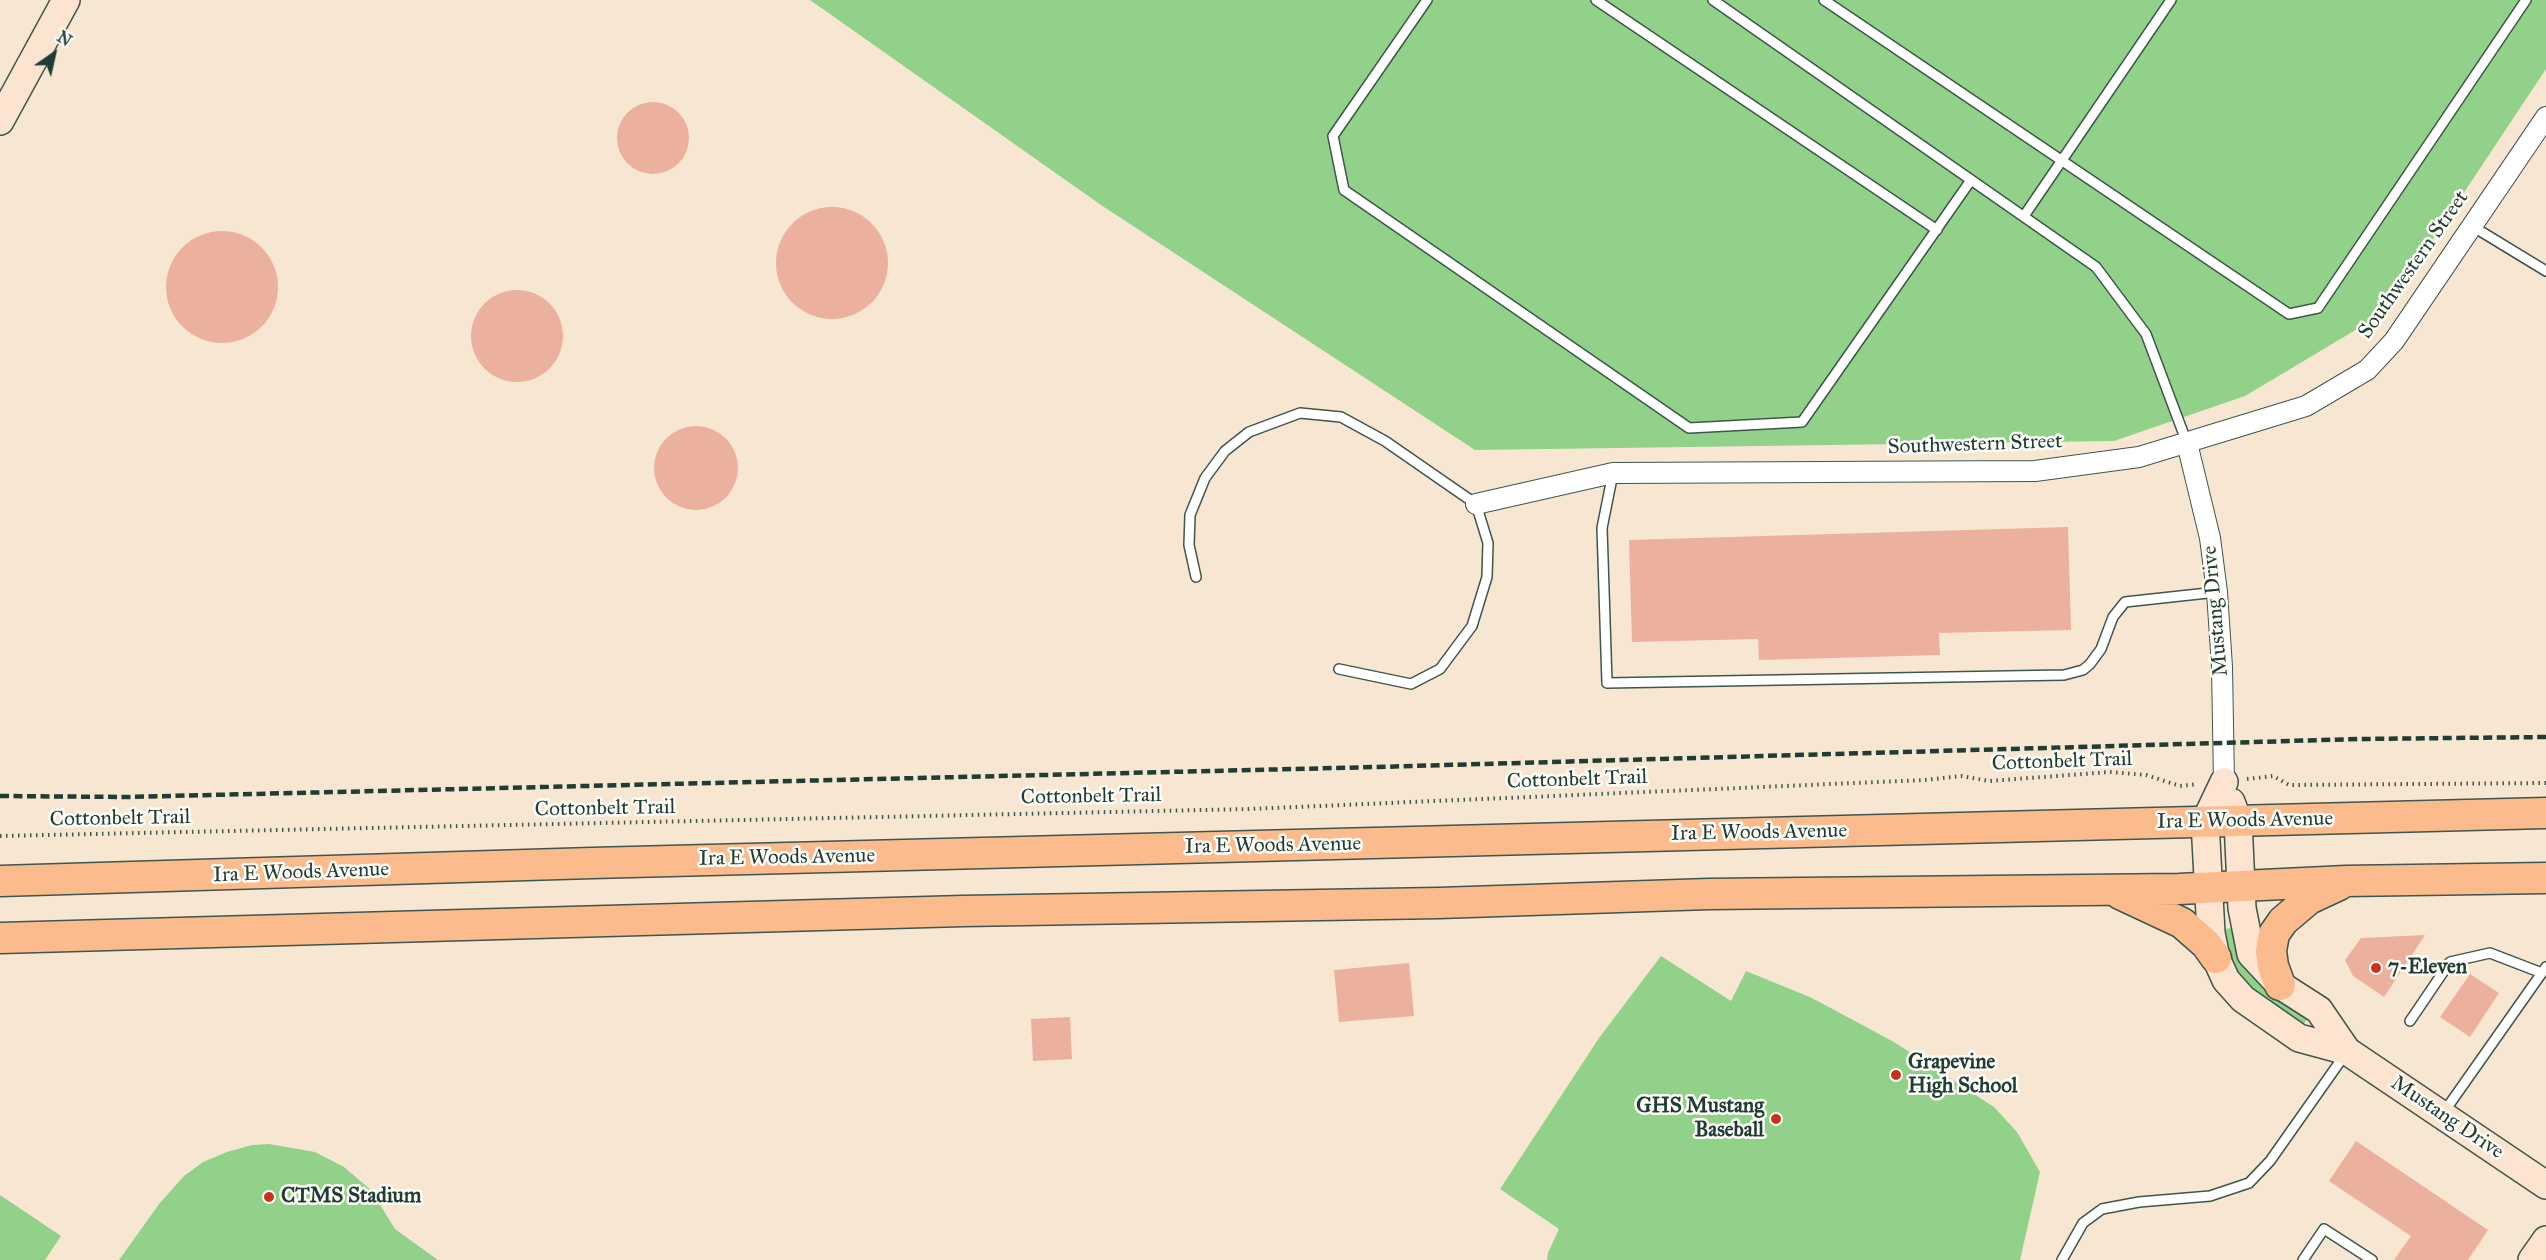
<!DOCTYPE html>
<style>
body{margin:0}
#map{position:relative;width:2546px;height:1260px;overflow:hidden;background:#f7e7d2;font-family:"IM FELL Great Primer",serif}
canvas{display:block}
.north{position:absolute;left:24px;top:24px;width:60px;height:60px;-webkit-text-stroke:4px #fdfcf7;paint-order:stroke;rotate:34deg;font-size:16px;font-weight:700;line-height:24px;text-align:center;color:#1f3d34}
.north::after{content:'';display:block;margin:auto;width:21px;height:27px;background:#1f3d34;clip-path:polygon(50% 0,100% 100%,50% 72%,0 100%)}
</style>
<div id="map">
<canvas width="2546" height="1260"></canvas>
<div class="north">N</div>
</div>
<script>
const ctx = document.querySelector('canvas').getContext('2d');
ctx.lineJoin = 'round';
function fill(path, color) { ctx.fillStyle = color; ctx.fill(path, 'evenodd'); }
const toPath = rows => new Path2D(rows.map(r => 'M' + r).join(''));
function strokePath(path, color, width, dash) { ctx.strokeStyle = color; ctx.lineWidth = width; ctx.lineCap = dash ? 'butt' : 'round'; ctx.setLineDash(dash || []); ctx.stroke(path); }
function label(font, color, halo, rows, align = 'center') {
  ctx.font = font + ' "IM FELL Great Primer",serif'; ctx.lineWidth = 5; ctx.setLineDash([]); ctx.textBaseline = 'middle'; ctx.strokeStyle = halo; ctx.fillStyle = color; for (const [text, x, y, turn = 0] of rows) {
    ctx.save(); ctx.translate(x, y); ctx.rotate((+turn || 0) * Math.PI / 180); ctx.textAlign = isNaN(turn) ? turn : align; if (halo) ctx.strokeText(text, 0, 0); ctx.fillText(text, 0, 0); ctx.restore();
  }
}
fill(toPath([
 [810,0,2546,0,2546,69,2384,313,2245,396,2114,441,1475,450,1101,205],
 [2233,928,2240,958,2248,972,2262,986,2308,1018,2303,1025,2248,986,2238,975,2230,960,2223,929],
 [1661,956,1731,1001,1746,971,1812,998,1894,1042,1994,1107,2017,1132,2040,1172,2020,1260,1547,1260,1548,1253,1559,1229,1500,1189,1599,1038],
 [269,1144,315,1152,344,1167,371,1190,395,1229,438,1260,119,1260,159,1204,184,1176,203,1162,227,1152,252,1145],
 [0,1195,61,1236,45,1260,0,1260]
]), '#91d189');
fill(toPath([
 '617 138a36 36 0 1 1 72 0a36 36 0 1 1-72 0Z',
 '776 263a56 56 0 1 1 112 0a56 56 0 1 1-112 0Z',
 '166 287a56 56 0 1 1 112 0a56 56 0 1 1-112 0Z',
 '471 336a46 46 0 1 1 92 0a46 46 0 1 1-92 0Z',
 '654 468a42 42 0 1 1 84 0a42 42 0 1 1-84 0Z',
 [2068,527,2071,630,1939,633,1940,655,1759,660,1758,639,1632,642,1629,540],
 [2425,935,2384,997,2353,976,2345,960,2361,938],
 [1409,963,1414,1016,1339,1022,1334,970],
 [2470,974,2499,993,2470,1037,2440,1017],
 [1070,1017,1072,1059,1033,1061,1031,1019],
 [2356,1141,2488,1230,2468,1260,2394,1260,2411,1236,2329,1181]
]), '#ecb09f');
const lane = toPath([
 [1427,0,1333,136,1344,190,1689,428,1802,422,1971,180],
 [1596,0,1937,230],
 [1713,0,2096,267,2146,334,2187,443],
 [1824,0,2289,314,2318,308,2526,0],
 [2024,216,2171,0],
 [2472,226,2546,271],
 [1613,473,1602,528,1607,683,2064,675,2083,670,2090,664,2101,649,2113,617,2125,602,2217,592],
 [1196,577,1189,545,1190,515,1205,478,1225,451,1249,432,1300,413,1341,417,1385,441,1476,504,1488,543,1487,577,1472,626,1440,669,1411,684,1339,669],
 [2410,1021,2450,962,2490,953,2542,973],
 [2444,1112,2546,967],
 [2062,1260,2083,1223,2102,1209,2139,1202,2210,1196,2249,1183,2270,1161,2346,1053],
 [2303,1260,2324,1229,2372,1260]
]);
const street = toPath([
 [2187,443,2210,538,2217,592,2222,667,2224,782],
 [1476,504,1613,473,2035,471,2139,457,2306,406,2367,370,2394,341,2546,117]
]);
const secondary = toPath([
 [0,121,66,0],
 [2224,782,2205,822,2211,933,2216,958,2226,980,2243,999,2299,1038,2347,1051,2546,1185],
 [2231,802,2238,821,2242,908,2251,954,2280,985,2319,1010,2347,1051],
 [2532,1260,2546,1240]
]);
const primary = toPath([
 [0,881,592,863,2546,813],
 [2120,894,2182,923,2206,944,2216,958],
 [0,938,963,911,1439,903,1709,894,2179,889,2346,881,2546,878],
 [2280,985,2273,966,2271,951,2274,934,2283,921,2309,899,2339,885]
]);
strokePath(lane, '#3f564c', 12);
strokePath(street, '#3f564c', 22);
strokePath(secondary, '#3f564c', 30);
strokePath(primary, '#3f564c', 33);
strokePath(toPath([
 [2247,779,2273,776,2289,785,2546,783],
 [0,836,1249,809,1925,780,1961,776,1989,781,2110,772,2146,775,2180,786,2198,784]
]), '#3f564c', 4, [1.5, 4.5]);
strokePath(lane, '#fff', 9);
strokePath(street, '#fff', 20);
strokePath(secondary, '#fde4d1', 27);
strokePath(primary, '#fbbb8d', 30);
strokePath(toPath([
 [0,796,127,797,1377,767,2360,739,2546,737]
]), '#1f3d34', 4.5, [9, 4.5]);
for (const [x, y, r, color] of [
 [2376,968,6,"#c8321e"],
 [1896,1075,6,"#c8321e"],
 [1776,1119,6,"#c8321e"],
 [269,1197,6,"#c8321e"]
]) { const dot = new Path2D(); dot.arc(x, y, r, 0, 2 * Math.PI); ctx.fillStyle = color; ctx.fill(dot); strokePath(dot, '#fdfcf7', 2); }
label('21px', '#1f3d34', '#fdfcf7', [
 ["Southwestern Street",2414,265,-55],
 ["Southwestern Street",1975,445,-2],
 ["Mustang Drive",2216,611,-95],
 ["Cottonbelt Trail",2062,762,-2],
 ["Cottonbelt Trail",1577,780,-2],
 ["Cottonbelt Trail",1091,797,-1],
 ["Cottonbelt Trail",605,809,-1],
 ["Cottonbelt Trail",120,819,-1],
 ["Ira E Woods Avenue",2245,821,-1],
 ["Ira E Woods Avenue",1759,833,-1],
 ["Ira E Woods Avenue",1273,846,-1],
 ["Ira E Woods Avenue",787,858,-1],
 ["Ira E Woods Avenue",301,873,-2],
 ["Mustang Drive",2447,1118,34]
]);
label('bold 21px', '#1f3d34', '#fdfcf7', [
 ["7-Eleven",2388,968],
 ["Grapevine",1908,1063],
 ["High School",1908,1087],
 ["GHS Mustang",1764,1107,"right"],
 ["Baseball",1764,1131,"right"],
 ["CTMS Stadium",281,1197]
], 'left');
</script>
